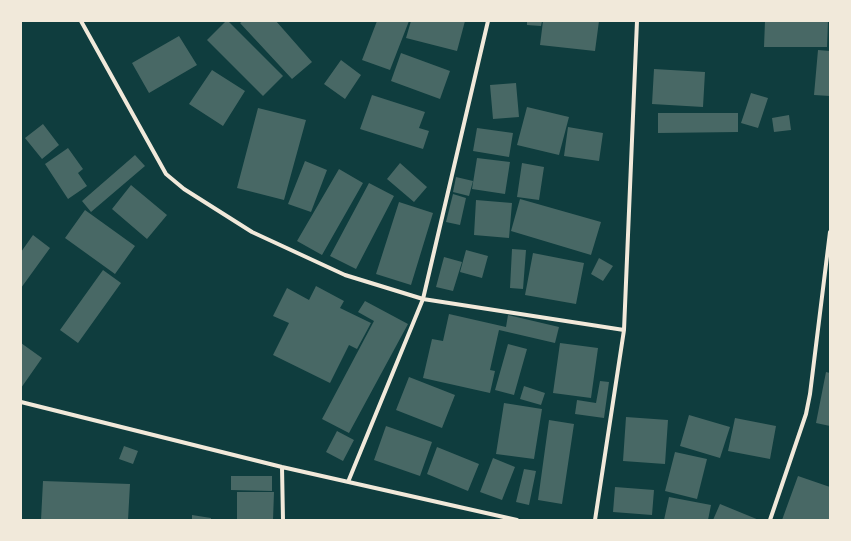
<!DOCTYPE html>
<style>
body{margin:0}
#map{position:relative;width:851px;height:541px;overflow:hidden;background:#0f3d3e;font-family:Helvetica,sans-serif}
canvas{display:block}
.frame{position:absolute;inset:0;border:22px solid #f1e9da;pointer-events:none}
</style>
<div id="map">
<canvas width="851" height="541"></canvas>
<div class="frame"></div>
</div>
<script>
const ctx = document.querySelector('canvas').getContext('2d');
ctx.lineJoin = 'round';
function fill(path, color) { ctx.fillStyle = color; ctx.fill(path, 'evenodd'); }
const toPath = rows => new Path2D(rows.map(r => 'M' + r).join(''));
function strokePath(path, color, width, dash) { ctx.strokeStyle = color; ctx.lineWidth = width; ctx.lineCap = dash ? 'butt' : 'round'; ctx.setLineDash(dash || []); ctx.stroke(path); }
fill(toPath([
 [226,21,228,21,283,76,263,96,207,40],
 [243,21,276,21,312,62,292,79,240,23],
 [377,21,409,21,390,70,362,60],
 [411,21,465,21,457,51,406,38],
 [527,21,542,21,541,26,527,25],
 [543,21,599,21,595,51,540,45],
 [765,21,828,21,827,47,764,47],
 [179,36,197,65,149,93,132,63],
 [818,50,830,51,830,96,814,95],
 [401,53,450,71,440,99,391,81],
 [341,60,361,75,345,99,324,84],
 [654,69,705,72,703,107,652,104],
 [212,70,245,91,223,126,189,104],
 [516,83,519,117,493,119,490,85],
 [751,93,768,98,758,128,741,123],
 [372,95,425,112,419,128,429,131,423,149,360,129],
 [527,107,569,117,559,155,517,145],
 [258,108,306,120,284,200,237,188],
 [658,113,738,113,738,132,658,133],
 [789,115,791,130,774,132,772,118],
 [43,124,59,145,42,159,25,138],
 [568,127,603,133,599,161,564,156],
 [477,128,513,133,509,157,473,151],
 [68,148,83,169,78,173,87,186,68,199,45,164],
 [135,155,145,166,91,212,82,201],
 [477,158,510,162,505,194,472,189],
 [305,161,327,170,311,212,288,204],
 [400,163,427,187,414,202,387,179],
 [522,163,544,167,539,200,517,197],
 [339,169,363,183,322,255,297,241],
 [456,177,473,181,469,196,453,192],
 [369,183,394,196,356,269,330,256],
 [131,185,167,215,147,239,112,209],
 [453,194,466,198,460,225,446,222],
 [520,199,601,222,591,255,511,231],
 [476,200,512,203,509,238,474,235],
 [399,202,433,213,411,285,376,274],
 [85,210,135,246,115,274,65,238],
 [33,235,50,248,21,288,21,252],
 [512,249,526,250,523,289,510,288],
 [466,250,488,256,482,278,460,272],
 [533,253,584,263,576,304,525,295],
 [444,257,462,262,453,291,436,287],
 [599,258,613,266,603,281,591,274],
 [103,270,121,283,78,343,60,330],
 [316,286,344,301,340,308,371,323,357,349,349,345,330,383,273,355,289,323,273,316,287,288,309,300],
 [365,301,408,324,349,433,322,419,374,321,358,312],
 [449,314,506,327,508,315,559,327,555,343,499,330,490,370,495,371,490,393,423,378,432,339,443,341],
 [21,343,42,358,21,388],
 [560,343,598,348,591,398,553,393],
 [508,344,527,349,514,395,495,390],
 [826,372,830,373,830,426,816,423],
 [409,377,455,395,442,428,396,410],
 [600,381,609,382,604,418,575,414,577,400,596,403],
 [524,386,545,393,541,405,520,399],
 [504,403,542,409,534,459,496,454],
 [689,415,730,427,720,458,680,446],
 [626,417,668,420,665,464,623,461],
 [735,418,776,426,770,459,728,451],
 [549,420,574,424,562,504,538,500],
 [386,426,432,442,420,476,374,460],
 [337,431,354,440,343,461,326,452],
 [124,446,138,451,133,464,119,459],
 [437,447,479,464,468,491,427,474],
 [675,452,707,459,697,499,665,491],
 [493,458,515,467,502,500,480,492],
 [524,469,536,471,529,505,516,502],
 [231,476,272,476,272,491,231,490],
 [798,476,830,487,829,520,782,520],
 [43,481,130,484,128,520,41,520],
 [615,487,654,490,652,515,613,512],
 [237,492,274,492,273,520,237,520],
 [669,497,711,505,708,520,664,520],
 [720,504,759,520,713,520],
 [192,515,211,518,211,520,192,520]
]), '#486865');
strokePath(toPath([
 [81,21,166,174,184,189,252,232,345,275,423,299,624,330],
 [21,402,282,467,517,520],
 [282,467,283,520],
 [348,482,423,299,488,21],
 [595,520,624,330,637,21],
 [770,520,806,414,810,394,830,232]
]), '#f1e9da', 4);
</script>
